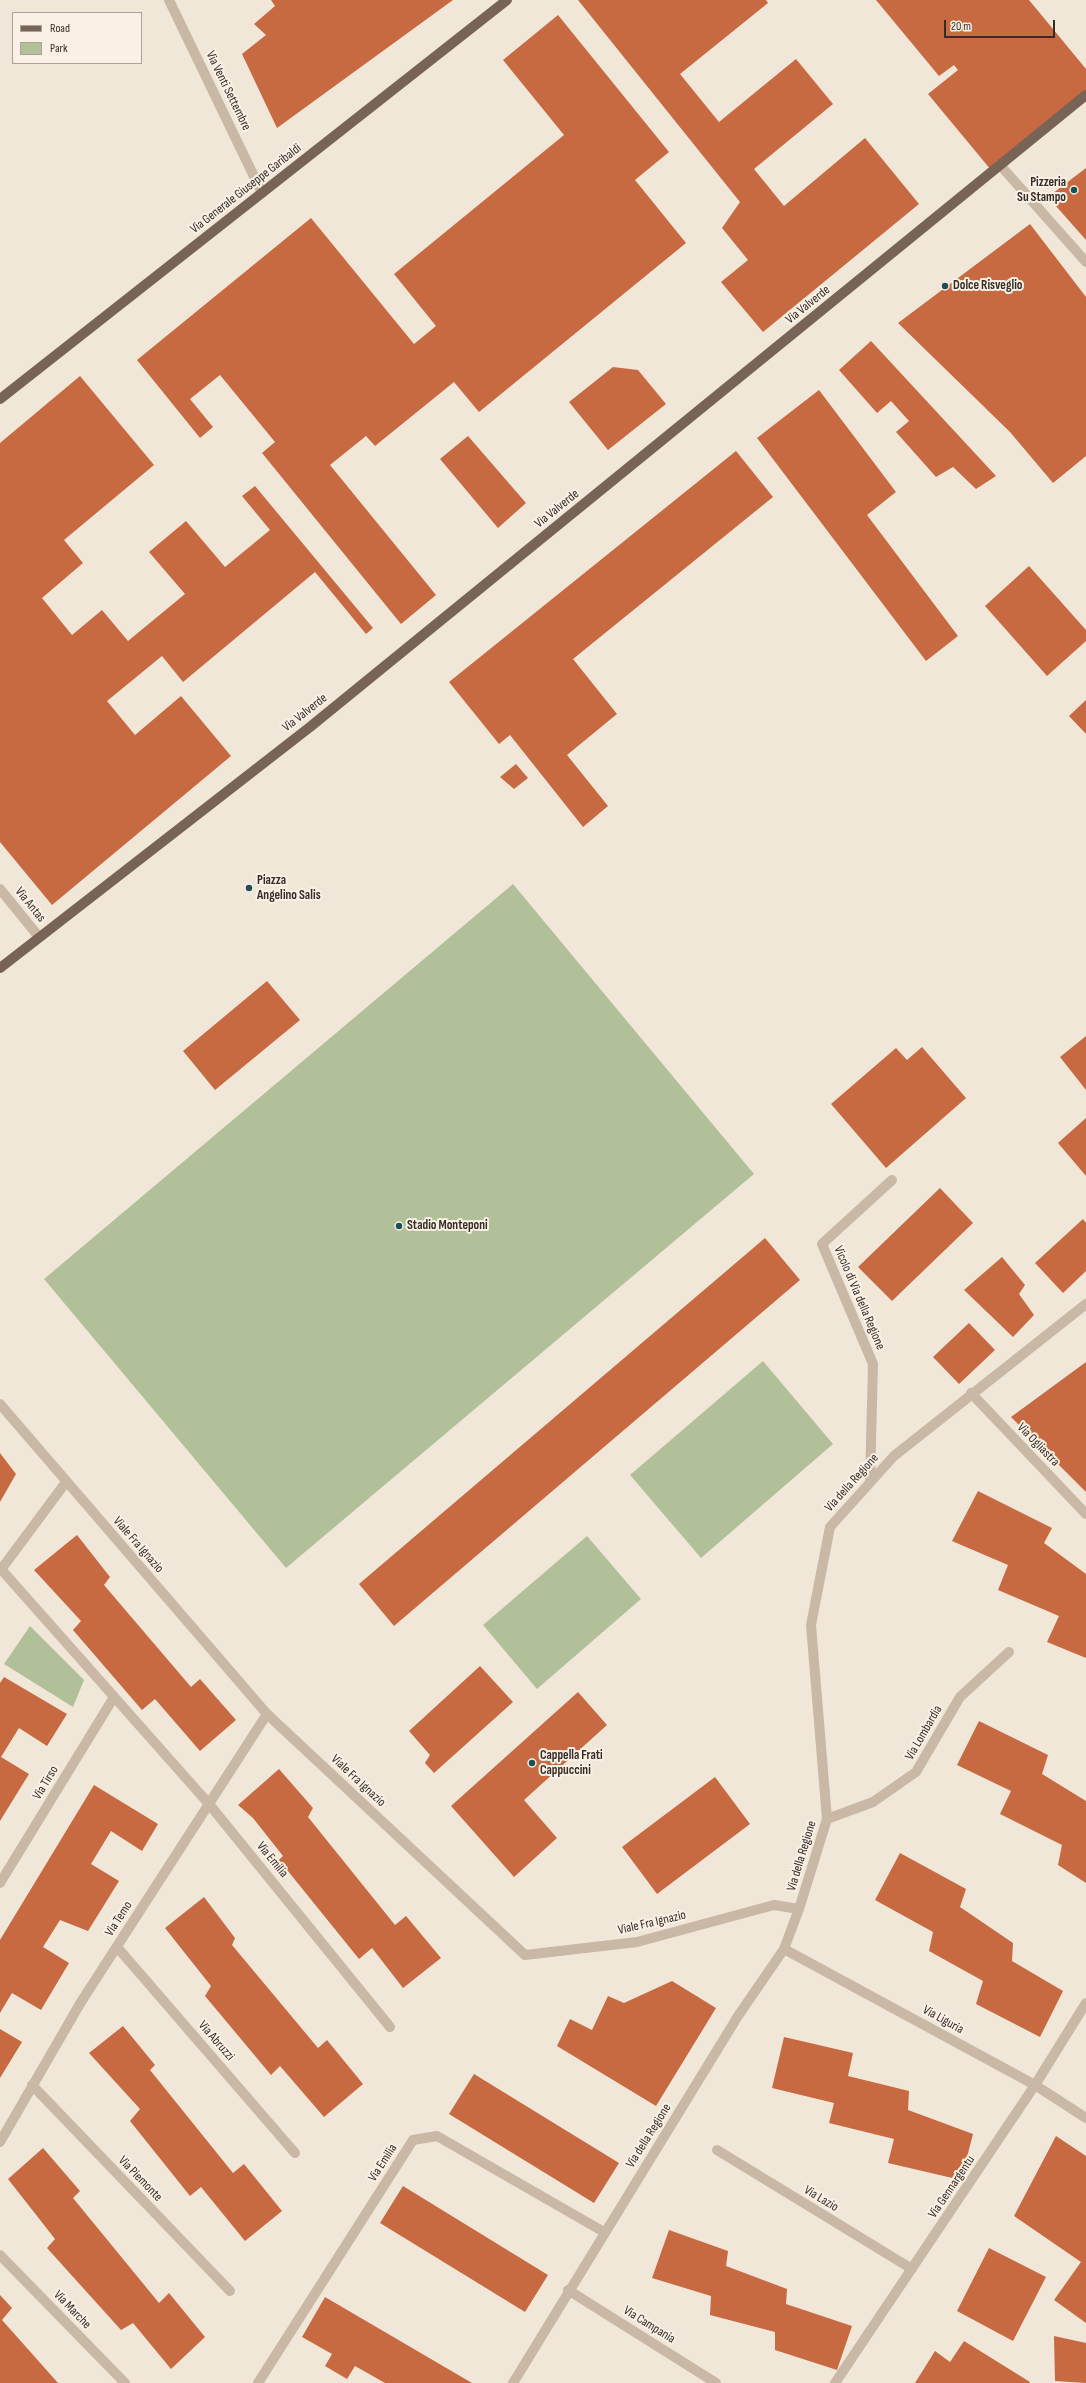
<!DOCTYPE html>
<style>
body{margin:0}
#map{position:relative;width:1086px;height:2383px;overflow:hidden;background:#f1e7d9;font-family:"Sofia Sans Condensed",sans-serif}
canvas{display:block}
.legend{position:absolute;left:12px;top:12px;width:130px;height:52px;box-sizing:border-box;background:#f9f1e5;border:1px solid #aba299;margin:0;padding:5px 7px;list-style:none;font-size:12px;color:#352c26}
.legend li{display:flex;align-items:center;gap:8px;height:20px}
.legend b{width:20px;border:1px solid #aba299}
.scale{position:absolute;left:944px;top:20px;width:111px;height:18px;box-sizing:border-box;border:2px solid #352c26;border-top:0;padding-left:5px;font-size:12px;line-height:14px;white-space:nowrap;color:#352c26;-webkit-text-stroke:3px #f9f1e5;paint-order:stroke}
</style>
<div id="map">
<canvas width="1086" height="2383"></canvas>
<ul class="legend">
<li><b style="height:5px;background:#776457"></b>Road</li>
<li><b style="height:11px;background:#b1c099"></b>Park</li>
</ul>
<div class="scale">20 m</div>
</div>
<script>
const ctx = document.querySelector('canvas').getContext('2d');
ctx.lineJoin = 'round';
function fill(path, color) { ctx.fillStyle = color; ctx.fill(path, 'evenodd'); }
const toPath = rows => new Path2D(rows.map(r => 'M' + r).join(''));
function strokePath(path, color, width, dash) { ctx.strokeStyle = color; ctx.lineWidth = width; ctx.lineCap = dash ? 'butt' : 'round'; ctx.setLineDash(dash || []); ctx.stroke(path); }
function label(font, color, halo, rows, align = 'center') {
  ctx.font = font + ' "Sofia Sans Condensed",sans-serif'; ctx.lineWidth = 4; ctx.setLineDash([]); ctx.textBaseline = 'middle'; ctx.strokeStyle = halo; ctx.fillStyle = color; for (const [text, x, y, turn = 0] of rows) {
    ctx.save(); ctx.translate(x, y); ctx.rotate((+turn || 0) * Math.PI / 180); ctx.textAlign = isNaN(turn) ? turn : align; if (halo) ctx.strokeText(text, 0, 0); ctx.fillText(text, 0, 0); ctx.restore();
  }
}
fill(toPath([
 [513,884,754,1174,286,1568,44,1279],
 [763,1361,833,1444,701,1558,630,1475],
 [587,1536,641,1599,537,1689,483,1625],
 [30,1626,84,1680,73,1707,4,1664]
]), '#b1c099');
fill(toPath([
 [271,0,453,0,277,128,242,54,266,35,254,24,275,6],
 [578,0,766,0,768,3,680,74,719,122,796,59,833,104,754,169,784,206,865,138,919,204,763,332,721,282,748,260,722,228,740,202],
 [876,0,1029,0,1086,69,1086,92,991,170,928,94,958,70,954,65,939,76],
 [558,15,669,152,635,180,686,243,479,412,454,382,375,446,366,436,330,465,436,595,401,624,262,453,275,442,220,375,190,399,213,427,200,438,137,360,311,218,414,344,436,326,394,274,564,135,503,60],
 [1086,168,1086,240,1048,197],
 [1030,224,1086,297,1086,456,1053,483,1010,432,898,323],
 [871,341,996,476,976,489,953,467,936,477,896,432,909,421,891,401,877,413,839,370],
 [613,367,638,370,666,404,608,450,569,402],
 [80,376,154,465,64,540,83,563,42,598,72,635,102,610,128,641,185,594,149,552,186,521,225,567,270,530,242,496,255,486,373,628,366,634,315,572,183,682,162,656,107,701,135,735,181,696,231,756,52,905,0,842,0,443],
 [819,390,896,492,867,515,958,636,926,661,757,438],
 [468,436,526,503,498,528,440,459],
 [736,451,773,497,573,659,617,714,567,755,608,806,583,827,510,735,499,744,449,682],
 [1029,566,1086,630,1086,641,1047,676,985,606],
 [1086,700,1086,734,1069,716],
 [516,764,528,778,514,789,500,777],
 [267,981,300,1020,215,1090,183,1051],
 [1086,1036,1086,1090,1060,1057],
 [922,1047,966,1098,886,1168,831,1104,896,1048,907,1060],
 [1086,1118,1086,1176,1058,1143],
 [940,1188,973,1223,892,1301,858,1267],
 [1083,1219,1086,1223,1086,1271,1063,1293,1035,1263],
 [765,1238,800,1280,394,1626,359,1584],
 [1002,1257,1025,1285,1019,1294,1034,1315,1013,1337,964,1290],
 [969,1323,995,1350,959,1384,933,1357],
 [1086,1362,1086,1492,1011,1417],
 [0,1453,16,1474,0,1502],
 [978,1491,1052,1528,1044,1543,1086,1574,1086,1658,1047,1642,1059,1616,998,1590,1008,1565,952,1541],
 [77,1535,110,1577,104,1585,191,1687,200,1679,236,1720,200,1751,155,1699,142,1710,73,1630,81,1621,34,1570],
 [480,1666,513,1702,434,1773,425,1763,430,1755,409,1731],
 [4,1677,67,1714,47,1746,19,1728,1,1757,29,1774,0,1821,0,1683],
 [578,1692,607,1725,524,1800,557,1838,514,1877,451,1806],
 [979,1721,1048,1755,1042,1774,1086,1801,1086,1883,1058,1865,1062,1845,1000,1814,1011,1791,957,1765],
 [279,1769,313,1808,308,1817,395,1925,406,1916,441,1958,403,1988,372,1948,359,1959,279,1860,283,1856,253,1818,238,1805],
 [715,1777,750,1824,657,1894,622,1847],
 [94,1785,158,1824,142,1851,111,1831,91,1864,119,1881,88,1931,60,1920,43,1947,69,1963,41,2010,12,1993,0,2013,0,1940],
 [900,1853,966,1889,960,1907,1013,1943,1012,1961,1063,1991,1040,2037,976,2004,983,1981,929,1951,933,1932,875,1900],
 [204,1897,235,1938,232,1945,318,2048,327,2040,363,2084,324,2117,280,2066,271,2075,205,1996,211,1986,165,1928],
 [672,1981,716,2008,656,2106,557,2046,570,2019,592,2030,608,1996,624,2003],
 [123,2026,155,2065,150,2070,233,2173,244,2164,282,2211,245,2241,201,2187,190,2196,130,2121,140,2109,89,2053],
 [0,2029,22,2042,0,2078],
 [784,2037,853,2053,848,2076,909,2091,908,2110,973,2134,961,2180,888,2163,894,2139,829,2123,834,2103,772,2088],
 [474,2074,619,2163,594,2203,449,2114],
 [1056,2136,1086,2156,1086,2323,1054,2300,1081,2262,1014,2216],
 [43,2148,80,2191,73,2198,159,2303,169,2293,205,2337,171,2369,133,2323,121,2330,47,2248,55,2239,8,2179],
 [403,2186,548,2275,525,2312,380,2223],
 [669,2230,728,2251,726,2266,787,2289,786,2304,852,2326,837,2370,775,2350,775,2332,710,2315,711,2296,652,2278],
 [989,2248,1046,2277,1013,2341,957,2311],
 [0,2295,12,2308,2,2320,58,2383,0,2383],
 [325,2297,472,2383,385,2383,355,2366,347,2379,325,2366,332,2354,302,2337],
 [1054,2336,1086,2343,1086,2383,1055,2381],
 [964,2341,1030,2382,1029,2383,915,2383,935,2351,950,2362]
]), '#c76941');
strokePath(toPath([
 [1000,165,1086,262],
 [971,1393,1086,1514],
 [870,1482,873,1364,822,1244,892,1180],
 [1,1569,209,1804,390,2027],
 [0,1571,66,1482],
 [827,1819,873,1802,916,1772,960,1697,1009,1652],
 [0,1883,114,1697],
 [117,1947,295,2153],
 [784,1949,1035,2085,1086,2118],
 [32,2085,230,2291],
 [0,2142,81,2002,267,1714],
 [717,2150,912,2269],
 [0,2255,125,2383],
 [568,2290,716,2383],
 [258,2383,413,2140,437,2136,604,2232],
 [835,2383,1035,2085,1086,2003]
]), '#c9b8a5', 10);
strokePath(toPath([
 [169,0,262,193],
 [0,889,39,937],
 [0,1404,267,1714,525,1955,637,1942,774,1905,799,1909],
 [513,2383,738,2016,784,1949,799,1909,827,1819,811,1625,830,1527,894,1456,1086,1304]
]), '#c9b8a5', 10);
strokePath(toPath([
 [0,399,507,0],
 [0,968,310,727,1086,95]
]), '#776457', 10);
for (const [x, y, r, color] of [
 [1074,190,4,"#1c5057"],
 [945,286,4,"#1c5057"],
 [249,888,4,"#1c5057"],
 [399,1226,4,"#1c5057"],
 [532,1763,4,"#1c5057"]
]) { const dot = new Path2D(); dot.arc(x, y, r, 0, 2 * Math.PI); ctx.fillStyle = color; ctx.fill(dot); strokePath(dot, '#f9f1e5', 1.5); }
label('13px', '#352c26', '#f9f1e5', [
 ["Via Venti Settembre",228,91,64],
 ["Via Generale Giuseppe Garibaldi",246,189,-38],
 ["Via Valverde",808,305,-39],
 ["Via Valverde",557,509,-39],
 ["Via Valverde",305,713,-38],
 ["Via Antas",30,905,51],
 ["Vicolo di Via della Regione",859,1298,67],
 ["Via Ogliastra",1038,1445,46],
 ["Via della Regione",852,1483,-48],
 ["Viale Fra Ignazio",138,1545,49],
 ["Via Lombardia",924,1733,-60],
 ["Viale Fra Ignazio",358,1781,43],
 ["Via Tirso",46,1783,-59],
 ["Via della Regione",802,1856,-73],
 ["Via Emilia",272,1860,51],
 ["Via Temo",119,1919,-57],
 ["Viale Fra Ignazio",652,1923,-13],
 ["Via Liguria",943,2020,29],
 ["Via Abruzzi",216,2041,49],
 ["Via della Regione",649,2136,-58],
 ["Via Emilia",383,2163,-57],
 ["Via Piemonte",140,2179,46],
 ["Via Gennargentu",952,2187,-56],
 ["Via Lazio",821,2199,31],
 ["Via Marche",72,2310,46],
 ["Via Campania",649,2325,32]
]);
label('bold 13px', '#352c26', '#f9f1e5', [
 ["Pizzeria",1066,183,"right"],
 ["Su Stampo",1066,198,"right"],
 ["Dolce Risveglio",953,286],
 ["Piazza",257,881],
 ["Angelino Salis",257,896],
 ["Stadio Monteponi",407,1226],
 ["Cappella Frati",540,1756],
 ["Cappuccini",540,1771]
], 'left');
</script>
